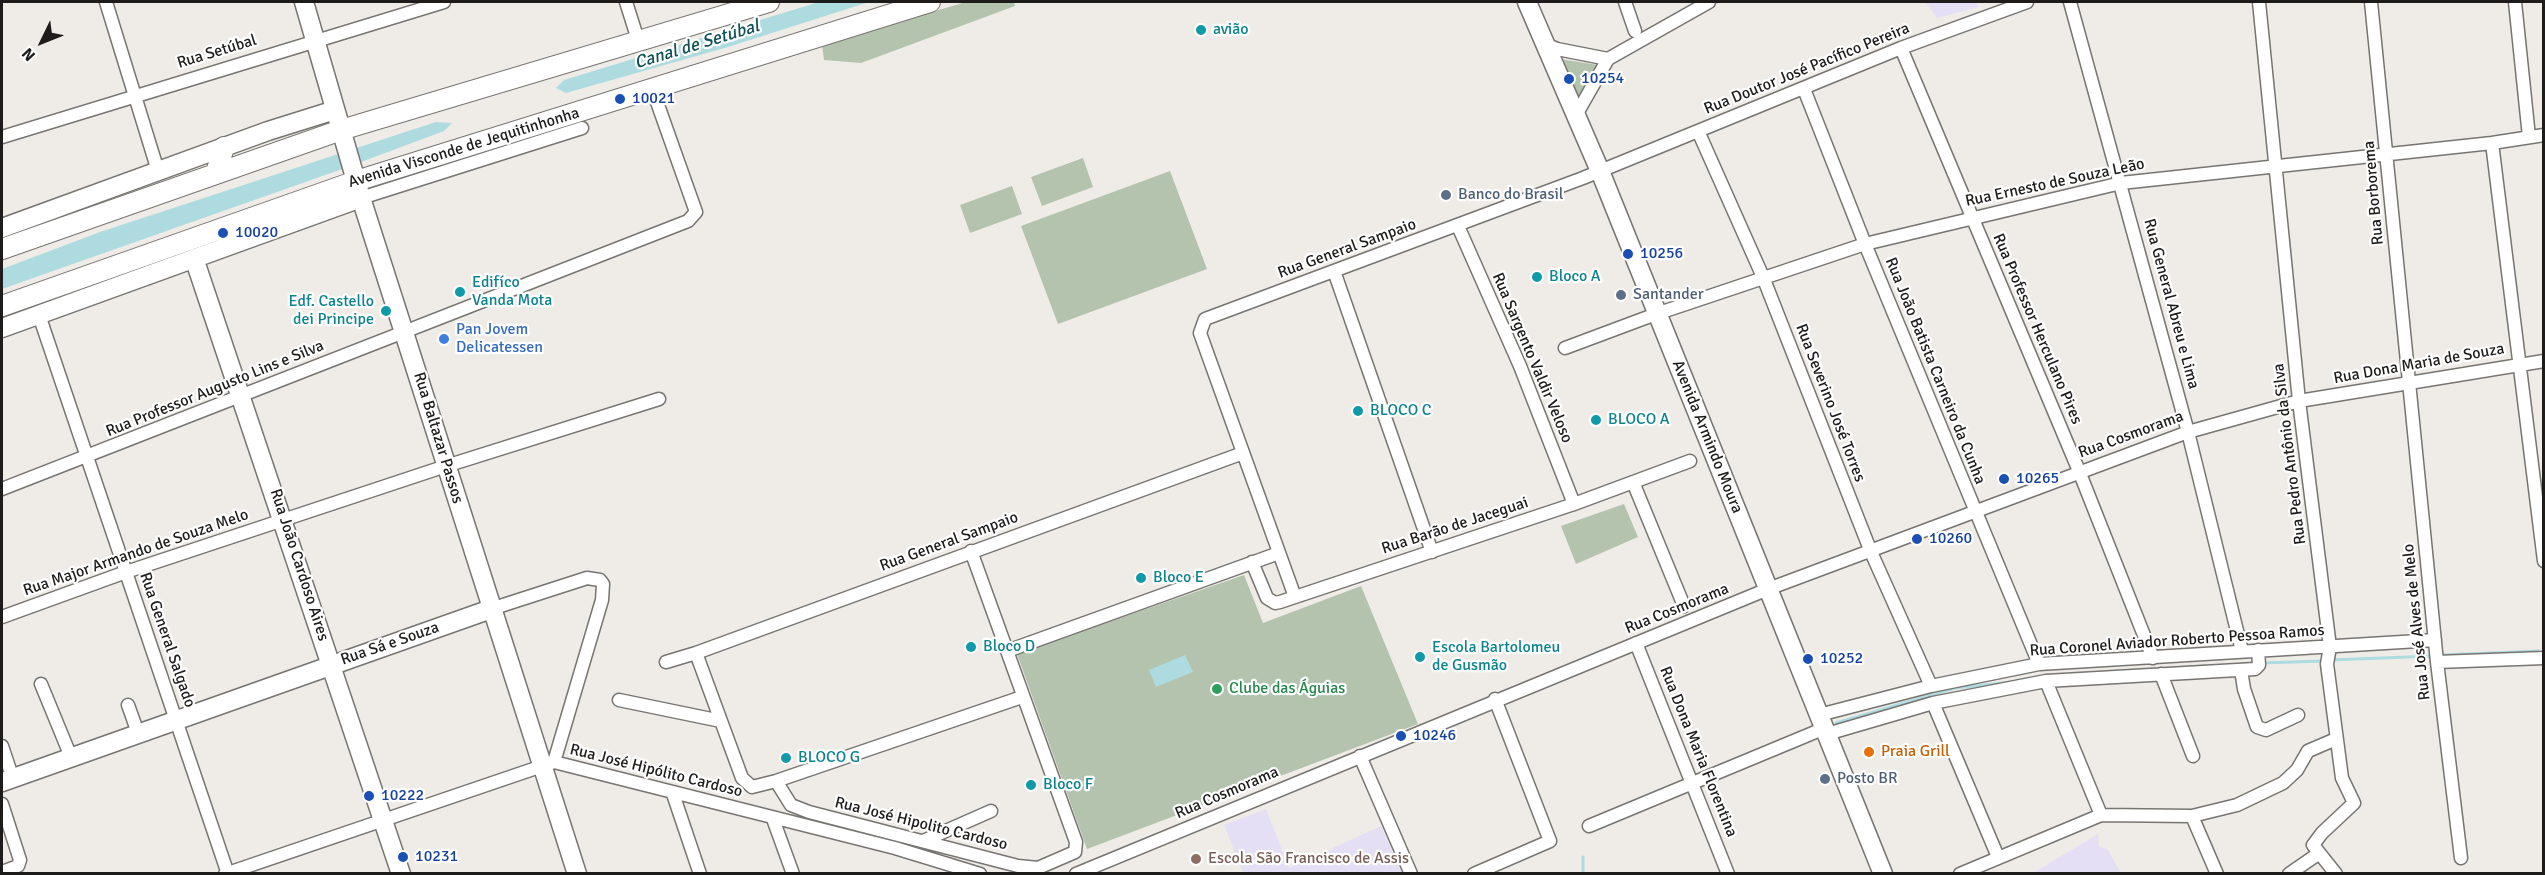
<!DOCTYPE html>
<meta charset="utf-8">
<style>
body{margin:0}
#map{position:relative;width:2545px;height:875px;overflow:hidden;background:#efece8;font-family:Signika,sans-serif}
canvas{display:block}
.frame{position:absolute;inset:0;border:3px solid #1d1c1b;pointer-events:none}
.north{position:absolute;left:12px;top:12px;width:60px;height:60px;-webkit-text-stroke:4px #fff;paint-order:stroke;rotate:227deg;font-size:16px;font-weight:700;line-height:24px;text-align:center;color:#1d1c1b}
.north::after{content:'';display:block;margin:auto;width:21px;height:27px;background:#1d1c1b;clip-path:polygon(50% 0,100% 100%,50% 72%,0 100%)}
</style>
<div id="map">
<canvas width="2545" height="875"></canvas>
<div class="frame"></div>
<div class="north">N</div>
</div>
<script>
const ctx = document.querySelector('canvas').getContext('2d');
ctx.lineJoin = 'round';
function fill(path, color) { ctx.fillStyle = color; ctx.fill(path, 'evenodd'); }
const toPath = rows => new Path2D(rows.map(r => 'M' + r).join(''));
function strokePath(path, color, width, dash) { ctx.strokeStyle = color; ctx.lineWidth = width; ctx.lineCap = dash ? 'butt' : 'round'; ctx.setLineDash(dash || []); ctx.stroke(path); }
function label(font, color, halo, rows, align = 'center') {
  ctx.font = font + ' Signika,sans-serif'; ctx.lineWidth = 4.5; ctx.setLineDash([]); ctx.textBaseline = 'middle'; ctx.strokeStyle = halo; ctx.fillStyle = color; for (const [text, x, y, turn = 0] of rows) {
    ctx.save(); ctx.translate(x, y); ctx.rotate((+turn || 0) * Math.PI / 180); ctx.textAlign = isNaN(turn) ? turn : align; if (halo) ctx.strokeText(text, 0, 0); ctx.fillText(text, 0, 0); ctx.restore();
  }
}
fill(toPath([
 [1925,2,1975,2,1979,7,1937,18],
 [1266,809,1289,868,1381,826,1402,873,1243,873,1224,825],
 [2098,834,2099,846,2108,850,2121,873,2033,873]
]), '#e4dff5');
fill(toPath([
 [966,2,1014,2,1015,6,861,63,824,60,822,44],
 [1560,59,1598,65,1598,69,1577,100],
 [1083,158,1093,187,1042,206,1031,177],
 [1170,171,1207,269,1058,324,1021,226],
 [1012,186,1022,214,970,233,960,205],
 [1624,504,1638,537,1576,564,1561,526],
 [1244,575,1263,623,1361,586,1418,724,1087,849,1017,654]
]), '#b3c3ad');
fill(toPath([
 [819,2,869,2,728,47,566,93,556,88,564,80],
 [436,122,452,123,444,131,345,168,2,289,2,269,100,232],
 [1185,655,1193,672,1156,687,1149,670]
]), '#aedbdf');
strokePath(toPath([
 [2441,655,2538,651],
 [2330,660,2434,656],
 [2261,663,2324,661],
 [2123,671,2204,666],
 [1836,723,1955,688,2012,682],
 [1583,857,1583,874]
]), '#aedbdf', 3);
const street = toPath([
 [106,2,158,171],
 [626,2,638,40],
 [1625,2,1635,31],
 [2070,2,2188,432,2242,651],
 [2259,2,2299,401,2330,647,2327,664,2342,778,2354,803,2322,833,2313,845,2336,874],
 [2371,2,2437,662,2461,858],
 [2515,2,2529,137],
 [1545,44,1557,49,1608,59],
 [1901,48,2079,471,2153,658],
 [1804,89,1865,244,2039,664],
 [1576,115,1608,59,1709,2],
 [1698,131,1763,277,1871,552,1931,686],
 [2,137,444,2],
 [2492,143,2544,561],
 [361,198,582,128],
 [1458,226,1520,366,1574,504],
 [1334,271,1432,552],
 [39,315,228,874],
 [1565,348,1656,314,1865,244,2121,183,2492,143,2544,135],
 [1633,482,1684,606],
 [2,489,688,221,696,212,652,88],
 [1252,562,1267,598,1275,603,1280,602,1574,504,1690,461],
 [1295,597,1200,333,1205,319,1583,178,1901,48,2027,2],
 [491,609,587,578,600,580,603,584,602,600,554,762],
 [2,617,126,572,446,466,659,399],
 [1636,643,1728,874],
 [1007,651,1279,553],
 [696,653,742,778,752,787,776,781,1022,697],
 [666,662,696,653,1243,453],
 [2437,662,2544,658],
 [2241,670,2244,689,2257,727,2266,730,2298,715],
 [2161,674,2193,756],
 [2046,681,2101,815],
 [41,684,71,757],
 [619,700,721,721],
 [1933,703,1998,857],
 [128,705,138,733],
 [1819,715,1931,686,2039,664,2435,640],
 [1827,734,1933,703,2046,681,2255,669,2259,665,2258,650],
 [2,746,13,779],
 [1360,756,1411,874],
 [776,781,791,805,809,812,1018,866,1038,868,1075,852,1076,842,971,551],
 [673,794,700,874],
 [2,804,20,860,18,866,2,872],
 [2192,816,2217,874],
 [773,819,793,874],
 [1589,826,1825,728],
 [923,841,991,811],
 [225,874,554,762,895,848,980,874],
 [1076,874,1768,589,2188,432,2299,401,2544,361],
 [1474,874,1550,841,1495,699],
 [1960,874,2101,815,2192,816,2237,805,2283,783,2297,770,2308,751,2336,739],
 [2289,874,2318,854]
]);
const secondary = toPath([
 [304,2,361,198,577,874],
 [1527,2,1600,171,1883,874],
 [2,228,268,131,335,110],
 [194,258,401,874],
 [2,328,361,198],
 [2,782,491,609]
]);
const primary = toPath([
 [216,173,224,147],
 [2,249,341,130,769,2],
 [2,306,356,181,930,2]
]);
strokePath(street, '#777571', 15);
strokePath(secondary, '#777571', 21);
strokePath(primary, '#777571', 22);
strokePath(street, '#fff', 12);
strokePath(secondary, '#fff', 18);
strokePath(primary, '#fff', 20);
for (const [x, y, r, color] of [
 [1201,30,6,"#0f9aa8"],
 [1569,79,6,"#1a4fb4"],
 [620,99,6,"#1a4fb4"],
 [1446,195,6,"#5c6f8a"],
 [223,233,6,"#1a4fb4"],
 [1628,254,6,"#1a4fb4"],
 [1537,277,6,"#0f9aa8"],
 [460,292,6,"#0f9aa8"],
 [1621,295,6,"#5c6f8a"],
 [386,311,6,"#0f9aa8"],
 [444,339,6,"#3f7fe0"],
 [1358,411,6,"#0f9aa8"],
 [1596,420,6,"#0f9aa8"],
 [2004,479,6,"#1a4fb4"],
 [1917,539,6,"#1a4fb4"],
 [1141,578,6,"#0f9aa8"],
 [971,647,6,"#0f9aa8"],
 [1420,657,6,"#0f9aa8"],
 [1808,659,6,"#1a4fb4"],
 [1217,689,6,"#2e9e5b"],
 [1401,736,6,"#1a4fb4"],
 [1869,752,6,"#e8710a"],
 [786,758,6,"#0f9aa8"],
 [1825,779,6,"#5c6f8a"],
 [1031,785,6,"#0f9aa8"],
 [369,796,6,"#1a4fb4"],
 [403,857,6,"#1a4fb4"],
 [1196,859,6,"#8d6e63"]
]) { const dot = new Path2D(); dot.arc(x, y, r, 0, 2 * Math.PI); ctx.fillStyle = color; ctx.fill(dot); strokePath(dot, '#fff', 2); }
label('16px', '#0d838f', '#fff', [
 ["avião",1213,30],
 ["Bloco A",1549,277],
 ["Edifíco",472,283],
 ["Vanda Mota",472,301],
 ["Edf. Castello",374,302,"right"],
 ["dei Principe",374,320,"right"],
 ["BLOCO C",1370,411],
 ["BLOCO A",1608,420],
 ["Bloco E",1153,578],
 ["Bloco D",983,647],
 ["Escola Bartolomeu",1432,648],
 ["de Gusmão",1432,666],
 ["BLOCO G",798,758],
 ["Bloco F",1043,785]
], 'left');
label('16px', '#1d1c1b', '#fff', [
 ["Rua Setúbal",217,52,-17],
 ["Rua Doutor José Pacífico Pereira",1807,69,-22],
 ["Avenida Visconde de Jequitinhonha",464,148,-17],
 ["Rua Ernesto de Souza Leão",2055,183,-12],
 ["Rua Borborema",2374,193,-95],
 ["Rua General Sampaio",1347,249,-20],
 ["Rua General Abreu e Lima",2171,304,75],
 ["Rua Professor Herculano Pires",2037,329,67],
 ["Rua Sargento Valdir Veloso",1532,358,67],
 ["Rua Dona Maria de Souza",2419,364,-10],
 ["Rua João Batista Carneiro da Cunha",1935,371,68],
 ["Rua Professor Augusto Lins e Silva",215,389,-22],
 ["Rua Severino José Torres",1830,403,69],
 ["Rua Cosmorama",2131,435,-20],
 ["Avenida Armindo Moura",1707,437,68],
 ["Rua Baltazar Passos",438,438,73],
 ["Rua Pedro Antônio da Silva",2290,454,-97],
 ["Rua Barão de Jaceguai",1455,526,-18],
 ["Rua General Sampaio",949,542,-20],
 ["Rua Major Armando de Souza Melo",136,553,-19],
 ["Rua João Cardoso Aires",299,565,72],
 ["Rua Cosmorama",1677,609,-22],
 ["Rua José Alves de Melo",2417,622,-96],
 ["Rua General Salgado",167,640,71],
 ["Rua Coronel Aviador Roberto Pessoa Ramos",2177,641,-4],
 ["Rua Sá e Souza",390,644,-19],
 ["Rua Dona Maria Florentina",1698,752,68],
 ["Rua José Hipólito Cardoso",656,771,14],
 ["Rua Cosmorama",1227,793,-23],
 ["Rua José Hipolito Cardoso",921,824,14]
]);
label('16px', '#164399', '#fff', [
 ["10254",1581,79],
 ["10021",632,99],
 ["10020",235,233],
 ["10256",1640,254],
 ["10265",2016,479],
 ["10260",1929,539],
 ["10252",1820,659],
 ["10246",1413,736],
 ["10222",381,796],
 ["10231",415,857]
], 'left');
label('16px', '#4e5e75', '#fff', [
 ["Banco do Brasil",1458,195],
 ["Santander",1633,295],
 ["Posto BR",1837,779]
], 'left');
label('16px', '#366cbe', '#fff', [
 ["Pan Jovem",456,330],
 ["Delicatessen",456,348]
], 'left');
label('16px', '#27864d', '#fff', [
 ["Clube das Águias",1229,689]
], 'left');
label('16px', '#c56008', '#fff', [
 ["Praia Grill",1881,752]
], 'left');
label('16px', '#785e54', '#fff', [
 ["Escola São Francisco de Assis",1208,859]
], 'left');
label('italic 18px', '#105156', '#fff', [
 ["Canal de Setúbal",697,45,-17]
]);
</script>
